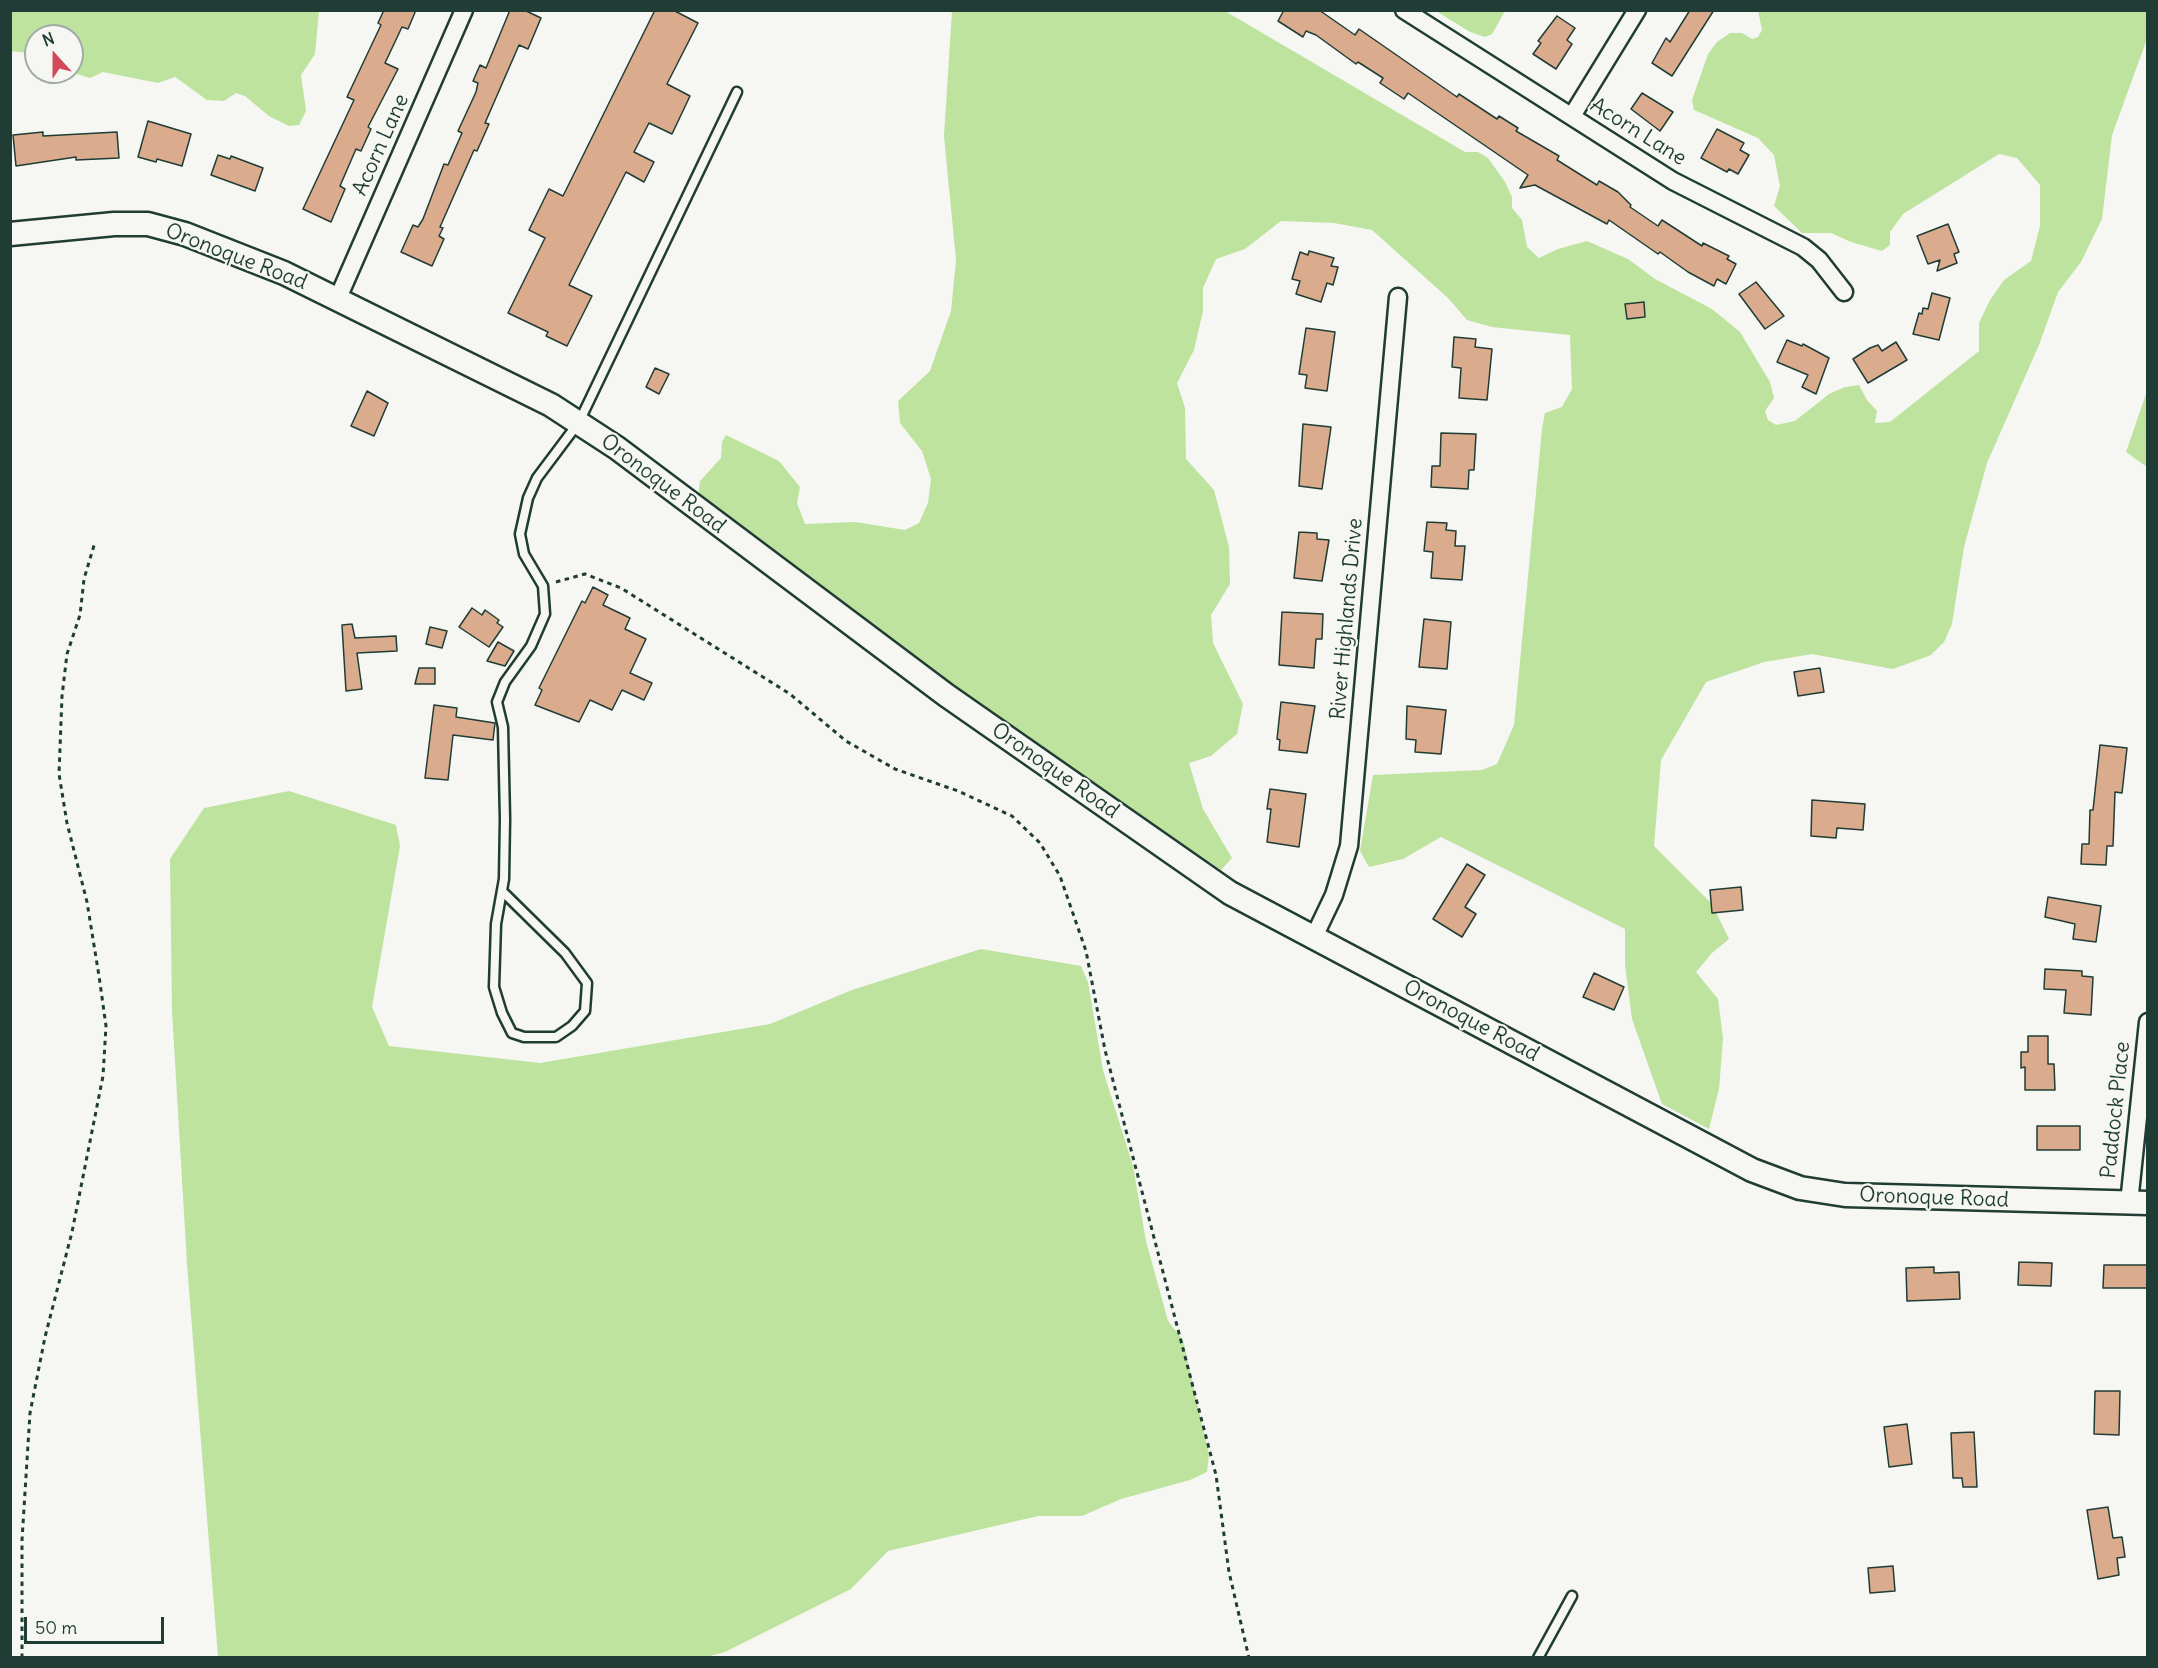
<!DOCTYPE html>
<style>
body{margin:0}
#map{position:relative;width:2158px;height:1668px;overflow:hidden;background:#f6f6f2;font-family:Delius,sans-serif}
canvas{display:block}
.frame{position:absolute;inset:0;border:12px solid #1f3d34;pointer-events:none}
.north{position:absolute;left:24px;top:24px;width:60px;height:60px;box-sizing:border-box;background:#f6f6f2;border:2px solid #a0aca6;border-radius:50%;rotate:339deg;font-size:16px;font-weight:700;line-height:24px;text-align:center;color:#1f3d34}
.north::after{content:'';display:block;margin:auto;width:21px;height:27px;background:#d1495b;clip-path:polygon(50% 0,100% 100%,50% 72%,0 100%)}
.scale{position:absolute;left:24px;top:1617px;width:140px;height:27px;box-sizing:border-box;border:3px solid #1f3d34;border-top:0;padding-left:8px;font-size:18px;line-height:21px;white-space:nowrap;color:#1f3d34;-webkit-text-stroke:4px #f6f6f2;paint-order:stroke}
</style>
<div id="map">
<canvas width="2158" height="1668"></canvas>
<div class="frame"></div>
<div class="north">N</div>
<div class="scale">50 m</div>
</div>
<script>
const ctx = document.querySelector('canvas').getContext('2d');
ctx.lineJoin = 'round';
function fill(path, color) { ctx.fillStyle = color; ctx.fill(path, 'evenodd'); }
const toPath = rows => new Path2D(rows.map(r => 'M' + r).join(''));
function strokePath(path, color, width, dash) { ctx.strokeStyle = color; ctx.lineWidth = width; ctx.lineCap = dash ? 'butt' : 'round'; ctx.setLineDash(dash || []); ctx.stroke(path); }
function label(font, color, halo, rows, align = 'center') {
  ctx.font = font + ' Delius,sans-serif'; ctx.lineWidth = 4.5; ctx.setLineDash([]); ctx.textBaseline = 'middle'; ctx.strokeStyle = halo; ctx.fillStyle = color; for (const [text, x, y, turn = 0] of rows) {
    ctx.save(); ctx.translate(x, y); ctx.rotate((+turn || 0) * Math.PI / 180); ctx.textAlign = isNaN(turn) ? turn : align; if (halo) ctx.strokeText(text, 0, 0); ctx.fillText(text, 0, 0); ctx.restore();
  }
}
fill(toPath([
 [11,10,319,11,315,54,301,75,306,111,299,125,289,126,269,116,245,96,236,93,224,101,207,100,175,77,158,83,103,72,90,78,73,73,72,36,36,36,36,54,11,51],
 [952,11,1225,11,1465,152,1478,152,1488,158,1505,182,1512,197,1512,208,1522,220,1527,247,1539,258,1558,249,1587,241,1628,259,1655,279,1712,309,1740,332,1770,382,1774,398,1765,411,1768,420,1776,425,1795,421,1829,394,1845,387,1859,385,1867,400,1877,411,1875,423,1890,422,1979,351,1979,323,1990,300,2004,280,2031,261,2040,226,2040,185,2017,158,1999,154,1903,214,1890,232,1890,245,1882,251,1851,242,1831,233,1802,233,1774,206,1780,186,1774,155,1758,138,1694,110,1692,100,1708,54,1717,42,1730,33,1742,33,1752,39,1758,37,1762,30,1758,11,2147,11,2147,39,2112,135,2102,219,2081,262,2058,292,2039,345,1987,463,1964,547,1952,624,1944,642,1931,655,1893,669,1812,654,1764,662,1706,682,1661,760,1654,846,1712,904,1729,939,1712,953,1696,972,1718,999,1723,1038,1719,1089,1709,1129,1662,1104,1632,1019,1625,965,1625,929,1441,837,1403,859,1369,867,1360,851,1373,775,1482,770,1497,764,1514,725,1542,429,1545,413,1562,407,1572,389,1570,335,1492,327,1467,320,1448,298,1372,230,1334,223,1281,221,1245,249,1216,259,1203,288,1203,311,1194,350,1177,383,1185,408,1186,459,1214,490,1229,547,1230,584,1211,615,1213,643,1243,704,1237,734,1211,756,1189,763,1203,809,1232,858,1221,870,1058,762,698,497,700,481,721,458,722,442,726,435,779,461,800,487,797,503,805,524,855,522,905,530,919,523,928,503,931,479,922,451,900,423,898,401,930,371,951,311,956,260,944,136],
 [1436,11,1505,11,1492,34,1485,37,1470,32],
 [2147,391,2147,467,2126,452],
 [289,791,396,825,400,846,372,1007,389,1046,540,1063,770,1024,852,990,981,949,1081,966,1088,982,1103,1070,1133,1166,1146,1241,1168,1321,1183,1340,1209,1455,1207,1472,1190,1480,1121,1499,1082,1516,1038,1516,888,1551,851,1589,725,1652,706,1657,218,1657,187,1264,172,1011,170,859,204,808]
]), '#bde39e');
const building = toPath([
 [384,10,416,10,408,29,402,27,385,63,398,69,368,127,371,129,361,151,356,149,340,186,345,189,331,222,303,209,354,100,347,97,381,25,378,23,384,10],
 [510,10,524,10,541,18,528,49,519,45,485,123,489,124,477,151,474,150,440,227,443,228,439,236,444,239,432,266,401,252,413,225,418,227,423,219,444,164,448,165,462,133,458,131,476,92,478,83,473,81,480,65,486,68,510,10],
 [655,10,673,10,698,23,667,84,690,96,672,134,649,123,634,152,654,162,644,182,626,172,569,285,592,296,567,346,546,336,548,332,508,313,545,238,529,230,549,189,563,196,655,10],
 [1284,10,1319,10,1355,35,1359,29,1457,97,1459,94,1497,119,1499,116,1518,128,1516,131,1559,156,1557,160,1597,185,1599,181,1618,192,1631,205,1630,207,1658,226,1662,220,1702,246,1703,243,1729,256,1727,259,1736,264,1726,284,1717,279,1714,286,1688,272,1660,252,1658,254,1609,220,1607,224,1535,185,1520,188,1528,175,1408,93,1404,99,1380,83,1383,78,1358,62,1356,64,1316,35,1306,31,1303,37,1278,21,1284,10],
 [1690,10,1714,10,1672,76,1652,63,1666,38,1670,42,1690,10],
 [1557,16,1575,28,1567,40,1572,44,1556,69,1533,54,1541,43,1538,41,1557,16],
 [1642,93,1673,112,1660,131,1631,109,1642,93],
 [148,121,191,134,182,166,157,159,156,162,138,157,148,121],
 [1717,129,1744,143,1740,150,1749,155,1738,174,1729,169,1727,172,1701,158,1717,129],
 [43,132,43,136,117,132,119,158,76,160,76,157,16,166,13,135,43,132],
 [218,155,230,159,231,156,263,168,255,191,211,175,218,155],
 [1948,224,1959,252,1954,254,1957,263,1937,271,1940,260,1928,264,1917,236,1948,224],
 [1309,251,1334,258,1331,266,1338,267,1333,285,1327,283,1321,302,1296,294,1300,281,1292,279,1300,252,1308,255,1309,251],
 [1756,282,1784,316,1765,329,1739,294,1756,282],
 [1932,293,1950,298,1939,340,1913,334,1919,313,1922,314,1923,308,1928,309,1932,293],
 [1644,302,1645,317,1627,319,1625,304,1644,302],
 [1306,328,1335,332,1327,391,1305,388,1307,375,1299,374,1306,328],
 [1454,337,1476,339,1475,347,1492,349,1487,400,1459,398,1461,368,1452,367,1454,337],
 [1787,340,1802,346,1803,344,1829,358,1816,394,1802,387,1808,375,1777,362,1787,340],
 [1896,342,1907,360,1868,383,1853,359,1870,348,1878,345,1882,351,1896,342],
 [655,368,669,374,659,394,646,387,655,368],
 [367,391,388,403,374,436,351,426,367,391],
 [1303,424,1331,427,1322,489,1299,486,1303,424],
 [1441,433,1476,434,1474,470,1469,470,1468,489,1431,487,1432,466,1440,466,1441,433],
 [1427,522,1447,523,1446,530,1456,531,1455,546,1465,546,1462,580,1431,578,1433,552,1424,551,1427,522],
 [1299,532,1317,533,1317,539,1329,540,1322,581,1294,578,1299,532],
 [593,587,608,595,603,605,630,618,625,629,646,639,630,673,652,683,644,700,622,690,612,710,590,700,579,722,535,705,542,690,539,688,582,601,585,603,593,587],
 [472,608,482,615,485,610,499,620,497,623,503,627,489,647,459,627,472,608],
 [1282,612,1323,614,1322,639,1316,639,1314,668,1279,665,1282,612],
 [1424,619,1451,622,1447,669,1419,667,1424,619],
 [352,624,355,638,396,636,397,651,357,653,362,689,346,691,342,625,352,624],
 [430,627,447,631,442,648,426,644,430,627],
 [498,642,514,651,505,666,487,661,498,642],
 [419,668,435,668,435,684,415,684,419,668],
 [1820,668,1824,692,1798,696,1794,672,1820,668],
 [1281,702,1315,706,1307,753,1279,750,1280,740,1277,739,1281,702],
 [434,705,457,708,456,717,495,723,493,740,453,735,448,780,425,778,434,705],
 [1407,706,1446,710,1441,754,1415,752,1416,740,1406,739,1407,706],
 [2100,745,2127,748,2122,793,2115,792,2113,846,2107,846,2106,865,2081,864,2082,844,2089,844,2090,810,2093,810,2100,745],
 [1270,789,1306,794,1299,847,1267,842,1271,809,1267,809,1270,789],
 [1812,800,1865,804,1863,830,1837,828,1836,838,1811,836,1812,800],
 [1467,864,1485,875,1465,907,1476,914,1462,937,1433,919,1467,864],
 [1741,887,1743,910,1712,913,1710,890,1741,887],
 [2048,897,2101,906,2096,942,2073,939,2075,924,2045,917,2048,897],
 [2045,969,2082,971,2082,976,2093,977,2091,1015,2064,1013,2066,990,2044,989,2045,969],
 [1594,973,1624,987,1614,1010,1583,997,1594,973],
 [2028,1036,2048,1036,2048,1064,2054,1064,2055,1090,2025,1090,2025,1067,2021,1068,2021,1052,2028,1052,2028,1036],
 [2037,1126,2080,1126,2080,1150,2037,1150,2037,1126],
 [2019,1262,2052,1263,2051,1286,2018,1285,2019,1262],
 [2104,1265,2148,1265,2148,1288,2103,1288,2104,1265],
 [1934,1267,1934,1273,1959,1272,1960,1299,1907,1301,1906,1268,1934,1267],
 [2095,1391,2120,1391,2119,1435,2094,1434,2095,1391],
 [1907,1424,1912,1464,1889,1467,1884,1427,1907,1424],
 [1974,1432,1977,1487,1963,1487,1962,1478,1953,1478,1951,1433,1974,1432],
 [2108,1507,2113,1538,2122,1537,2125,1557,2117,1558,2119,1575,2098,1579,2087,1510,2108,1507],
 [1893,1566,1895,1591,1870,1593,1868,1568,1893,1566]
]);
fill(building, '#dbab8d');
strokePath(building, '#1f3d34', 1.5);
const lane = toPath([
 [502,891,565,953,587,983,585,1011,572,1026,556,1037,524,1037,512,1033,502,1013,494,987,496,924,504,879,505,819,503,727,497,702,505,682,531,646,545,614,543,586,524,554,520,534,528,498,537,478,579,422,737,92],
 [1538,1658,1572,1596]
]);
const street = toPath([
 [1404,10,1673,181,1803,247,1819,260,1844,292],
 [1572,116,1637,10],
 [338,298,464,10],
 [1313,939,1334,895,1349,846,1398,297],
 [2129,1203,2148,1022]
]);
const secondary = toPath([
 [10,234,114,224,148,224,185,234,284,273,551,405,617,448,946,695,1230,893,1752,1170,1800,1188,1845,1195,2148,1203]
]);
strokePath(lane, '#1f3d34', 13);
strokePath(street, '#1f3d34', 21);
strokePath(secondary, '#1f3d34', 27);
strokePath(toPath([
 [556,582,585,574,621,588,790,694,846,741,895,769,958,791,1012,816,1040,843,1060,876,1086,951,1105,1050,1216,1475,1229,1572,1249,1658],
 [22,1658,22,1540,30,1413,45,1337,72,1232,103,1076,106,1026,99,976,87,902,67,823,59,774,62,696,67,654,80,615,84,579,95,542]
]), '#1f3d34', 3, [4.5, 4.5]);
strokePath(lane, '#f6f6f2', 8);
strokePath(street, '#f6f6f2', 16);
strokePath(secondary, '#f6f6f2', 22);
label('21px', '#1f3d34', '#f6f6f2', [
 ["Acorn Lane",1638,132,32],
 ["Acorn Lane",381,145,-66],
 ["Oronoque Road",236,257,21],
 ["Oronoque Road",663,484,37],
 ["River Highlands Drive",1347,619,-85],
 ["Oronoque Road",1055,771,35],
 ["Oronoque Road",1471,1021,28],
 ["Paddock Place",2116,1110,-84],
 ["Oronoque Road",1934,1198,2]
]);
</script>
